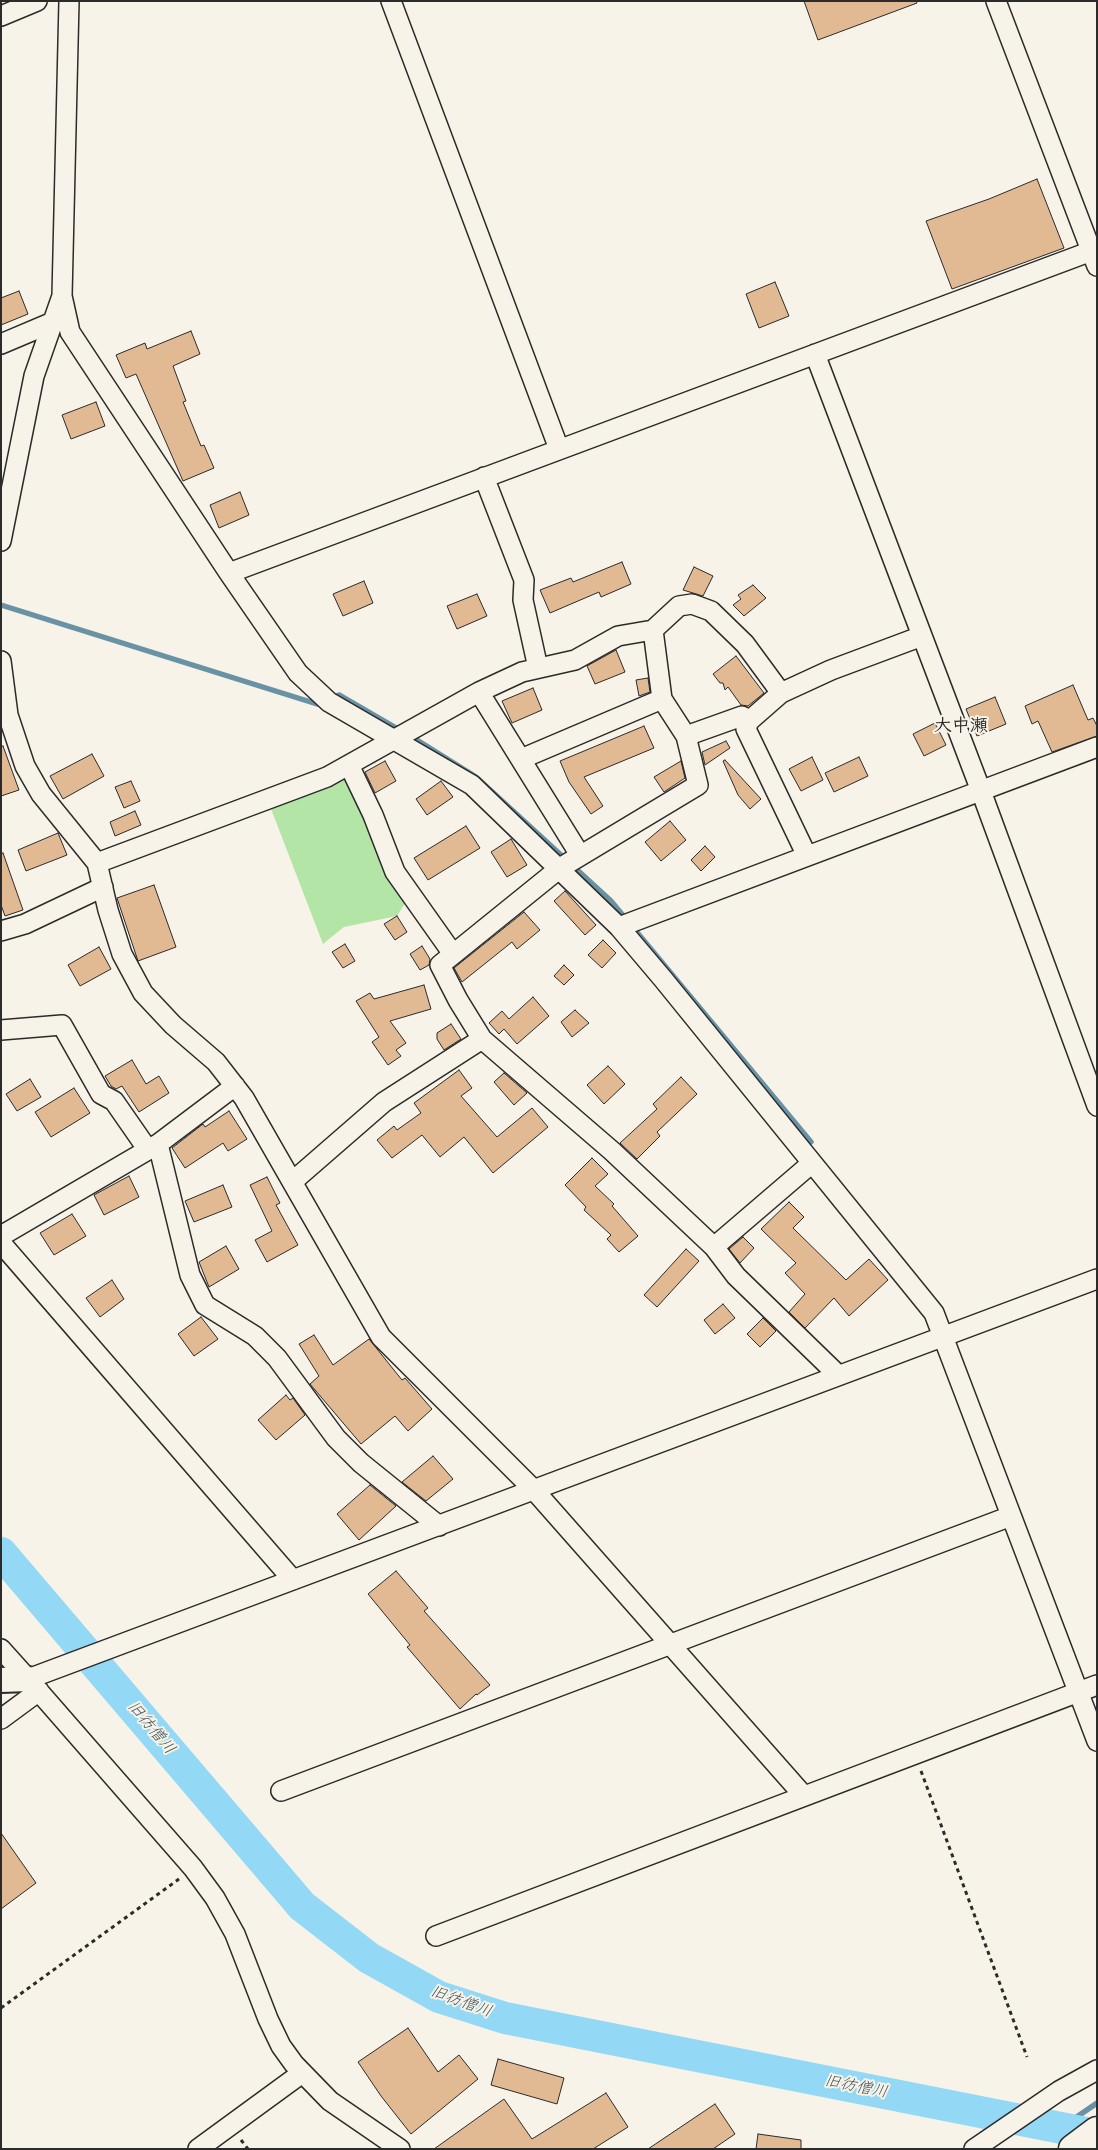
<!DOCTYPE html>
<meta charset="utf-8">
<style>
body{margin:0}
#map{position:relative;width:1098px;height:2150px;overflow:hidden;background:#f7f3e8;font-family:"Balsamiq Sans",sans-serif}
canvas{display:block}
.frame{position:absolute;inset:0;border:2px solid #2b2b2b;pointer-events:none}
</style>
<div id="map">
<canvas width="1098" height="2150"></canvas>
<div class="frame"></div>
</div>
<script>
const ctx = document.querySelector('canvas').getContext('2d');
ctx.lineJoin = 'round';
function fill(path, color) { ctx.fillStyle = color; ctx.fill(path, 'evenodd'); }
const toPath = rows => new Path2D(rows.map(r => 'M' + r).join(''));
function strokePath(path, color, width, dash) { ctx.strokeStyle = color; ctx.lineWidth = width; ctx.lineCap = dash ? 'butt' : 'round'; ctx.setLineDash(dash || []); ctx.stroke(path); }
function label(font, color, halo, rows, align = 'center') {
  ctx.font = font + ' "Balsamiq Sans","Klee One",sans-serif'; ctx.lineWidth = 4; ctx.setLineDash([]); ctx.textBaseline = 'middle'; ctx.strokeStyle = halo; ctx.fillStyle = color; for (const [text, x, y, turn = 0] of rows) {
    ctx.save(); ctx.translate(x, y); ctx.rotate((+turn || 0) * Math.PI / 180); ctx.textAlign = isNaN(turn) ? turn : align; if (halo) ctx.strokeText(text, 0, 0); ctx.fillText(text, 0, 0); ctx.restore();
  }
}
fill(toPath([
 [350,771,410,895,397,916,344,927,323,944,268,801]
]), '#b3e5a6');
strokePath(toPath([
 [1,605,317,704,339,695,401,731],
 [409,735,476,777,611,901,811,1142],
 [1059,2129,1097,2103]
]), '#6993a4', 5.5);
strokePath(toPath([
 [1,1553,302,1906,369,1958,439,1997,505,2018,1097,2135]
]), '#93d9f5', 32);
const building = toPath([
 [804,1,916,1,917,3,818,40,804,1],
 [1037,179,1064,248,952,289,926,221,989,199,1037,179],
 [775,282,789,316,759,328,746,294,775,282],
 [19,291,28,314,1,325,1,298,19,291],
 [191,331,200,354,173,366,186,401,183,402,201,446,204,445,214,468,183,481,136,374,126,378,116,355,145,343,147,349,191,331],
 [96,402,105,426,71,439,62,415,96,402],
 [240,492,249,515,219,528,210,505,240,492],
 [622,562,631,584,601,597,599,592,550,613,540,590,571,578,573,582,622,562],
 [694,567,713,576,703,596,683,590,694,567],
 [364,581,373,603,343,616,333,594,364,581],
 [753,585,766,598,744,616,733,605,741,599,738,595,753,585],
 [477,594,487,616,457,629,447,606,477,594],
 [616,650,625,672,595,684,587,666,616,650],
 [736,656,764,693,748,706,741,705,728,687,725,690,723,683,720,683,713,674,736,656],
 [648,678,650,692,639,696,636,680,648,678],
 [1073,685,1088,720,1093,718,1097,726,1097,736,1052,752,1038,721,1032,724,1025,706,1073,685],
 [533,688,542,710,512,723,502,701,533,688],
 [995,697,1006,724,977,736,966,709,995,697],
 [935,723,946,745,924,756,913,734,935,723],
 [644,726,654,748,584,777,603,806,591,814,569,782,560,761,644,726],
 [726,741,730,748,705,765,702,752,726,741],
 [3,746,19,790,1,796,1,747,3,746],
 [92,754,104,776,63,799,50,776,92,754],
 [812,757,823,780,801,791,789,769,812,757],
 [859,757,868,776,834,792,825,773,859,757],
 [725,760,761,799,750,809,738,795,723,761,725,760],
 [385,761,396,781,375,793,365,772,385,761],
 [681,761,685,778,664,792,654,777,681,761],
 [131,781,140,801,124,808,115,787,131,781],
 [441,781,453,797,427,815,416,799,441,781],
 [135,811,141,825,115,836,110,822,135,811],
 [670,821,686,840,661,861,645,842,670,821],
 [466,826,480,848,428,880,414,858,466,826],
 [58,833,67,855,26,871,18,850,58,833],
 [511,839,527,865,507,877,491,852,511,839],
 [705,846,715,857,701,871,691,860,705,846],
 [3,853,23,910,5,916,1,905,1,854,3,853],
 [154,885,176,947,138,961,117,898,154,885],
 [565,891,596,925,585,935,554,901,565,891],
 [524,912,540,930,517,949,512,942,462,982,454,968,524,912],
 [397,916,407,932,395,940,384,924,397,916],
 [603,940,616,953,602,968,588,955,603,940],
 [345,944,355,961,343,968,332,952,345,944],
 [422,946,430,959,429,965,420,970,410,954,422,946],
 [99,947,111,969,80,986,68,965,99,947],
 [564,965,574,975,564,985,554,976,564,965],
 [424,985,431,1009,390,1021,406,1043,396,1050,401,1056,388,1065,372,1042,379,1037,356,1001,370,993,374,999,424,985],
 [533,997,549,1016,517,1044,504,1029,499,1034,489,1023,502,1011,509,1019,533,997],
 [575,1010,589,1023,572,1037,561,1022,575,1010],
 [451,1024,461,1039,444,1050,437,1039,437,1033,451,1024],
 [132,1060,146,1084,159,1076,169,1093,139,1112,122,1086,116,1089,111,1086,105,1076,132,1060],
 [608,1066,625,1084,604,1104,587,1085,608,1066],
 [459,1070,472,1088,461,1096,497,1137,532,1108,548,1127,493,1173,464,1137,440,1157,422,1135,392,1158,377,1140,394,1126,397,1130,421,1113,414,1103,459,1070],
 [504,1073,527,1093,514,1105,494,1082,504,1073],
 [681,1077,697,1094,657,1132,660,1136,637,1159,620,1143,657,1109,653,1104,681,1077],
 [30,1079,41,1097,17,1111,6,1094,30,1079],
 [74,1088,90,1113,51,1137,35,1112,74,1088],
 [229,1111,247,1139,228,1151,223,1143,185,1168,172,1148,203,1124,205,1127,229,1111],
 [592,1158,608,1174,595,1186,614,1204,612,1206,638,1236,619,1252,607,1239,611,1235,584,1210,586,1207,565,1185,592,1158],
 [129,1176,139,1197,104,1215,94,1195,129,1176],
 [267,1177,280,1203,276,1205,298,1245,267,1262,255,1240,272,1231,250,1185,267,1177],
 [223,1185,232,1207,194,1222,185,1201,223,1185],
 [789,1202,804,1217,793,1228,846,1280,869,1259,888,1280,849,1316,834,1298,805,1328,789,1312,805,1294,785,1273,796,1263,761,1229,789,1202],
 [72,1214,86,1236,54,1255,40,1233,72,1214],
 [743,1237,754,1248,740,1263,729,1249,743,1237],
 [226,1246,239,1269,209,1287,199,1262,226,1246],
 [686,1249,699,1261,657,1307,644,1295,686,1249],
 [112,1280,124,1299,100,1317,86,1298,112,1280],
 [723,1304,735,1318,715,1334,704,1320,723,1304],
 [201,1317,218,1339,194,1356,178,1334,201,1317],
 [763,1318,776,1331,760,1347,747,1334,763,1318],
 [314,1335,333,1365,369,1339,402,1380,405,1378,432,1409,408,1431,395,1416,361,1444,310,1384,319,1376,299,1344,314,1335],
 [286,1395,290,1400,293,1398,305,1415,276,1440,258,1420,286,1395],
 [433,1456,453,1479,426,1501,402,1482,433,1456],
 [370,1485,396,1506,359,1540,337,1514,370,1485],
 [396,1571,428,1608,424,1611,490,1685,477,1695,476,1694,460,1709,407,1647,410,1645,368,1594,396,1571],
 [1,1833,36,1883,1,1909,1,1833],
 [408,2028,438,2072,459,2055,478,2079,411,2134,381,2096,358,2062,408,2028],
 [498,2059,564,2078,557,2104,491,2085,498,2059],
 [606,2093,628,2127,593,2149,434,2149,504,2099,532,2139,606,2093],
 [715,2104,735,2134,713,2149,648,2149,715,2104],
 [758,2134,801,2140,801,2149,756,2149,758,2134]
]);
fill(building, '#e1b992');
strokePath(building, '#2b2b2b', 1);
const minor = toPath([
 [69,1,62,296,70,332,229,573,298,673,329,702,472,785,619,927,663,979,934,1313,1097,1741],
 [391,1,559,449],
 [996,1,1097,266],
 [1,16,37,1],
 [1,344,53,322],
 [815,354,981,791,1097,1106],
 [484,477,524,580,523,600,538,668],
 [1,541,34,376,62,296],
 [229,573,1097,249],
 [653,630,662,699],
 [1,661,8,715,25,766,41,794,97,863,108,910,122,954,143,993,173,1025,216,1062,244,1098,381,1337,534,1490,804,1796],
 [479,692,580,855],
 [686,736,742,716,749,721],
 [521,759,662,699,686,736,698,785,560,868,440,965,458,1000,482,1039,612,1151,714,1247,736,1276,838,1375],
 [349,765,373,815,395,872,453,954],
 [807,856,746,729,749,721,781,693,831,670,922,636],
 [97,863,327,777,479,692,522,672,575,660,618,636,653,630,679,606,692,604,711,611,745,644,781,693],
 [619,927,1097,747],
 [1,931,25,924,103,887],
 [1,1030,62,1025,101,1094,114,1101,148,1150],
 [158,1144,190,1275,205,1305,255,1336,277,1358,336,1438,361,1463,439,1526],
 [292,1182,384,1102,482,1039],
 [1,1236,158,1144,235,1086],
 [1,1243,293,1580],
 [714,1247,812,1163],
 [1,1649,28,1679,1097,1279],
 [28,1679,193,1868,215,1898,235,1934,268,2019,281,2046,294,2064,330,2101,400,2149],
 [1,1719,39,1691],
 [281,1791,1011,1516],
 [436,1936,1097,1685],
 [198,2149,302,2073],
 [974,2149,1059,2091,1097,2070]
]);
const tertiary = toPath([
 [1,1680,28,1679]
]);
const trunk = toPath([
 [1073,2149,1097,2131]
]);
strokePath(minor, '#2b2b2b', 22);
strokePath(tertiary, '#2b2b2b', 28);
strokePath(trunk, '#2b2b2b', 31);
strokePath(toPath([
 [921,1771,1027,2057],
 [1,2008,179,1879],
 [241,2140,248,2149]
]), '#2b2b2b', 3, [4, 4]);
strokePath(minor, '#f7f3e8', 19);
strokePath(tertiary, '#f7f3e8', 24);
strokePath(trunk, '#f7f3e8', 28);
label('italic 16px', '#45565e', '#f7f3e8', [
 ["旧彷僧川",151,1728,50],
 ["旧彷僧川",461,2002,20],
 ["旧彷僧川",856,2087,11]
]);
label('bold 18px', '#2b2b2b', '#f7f3e8', [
 ["大中瀬",961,726]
]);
</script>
